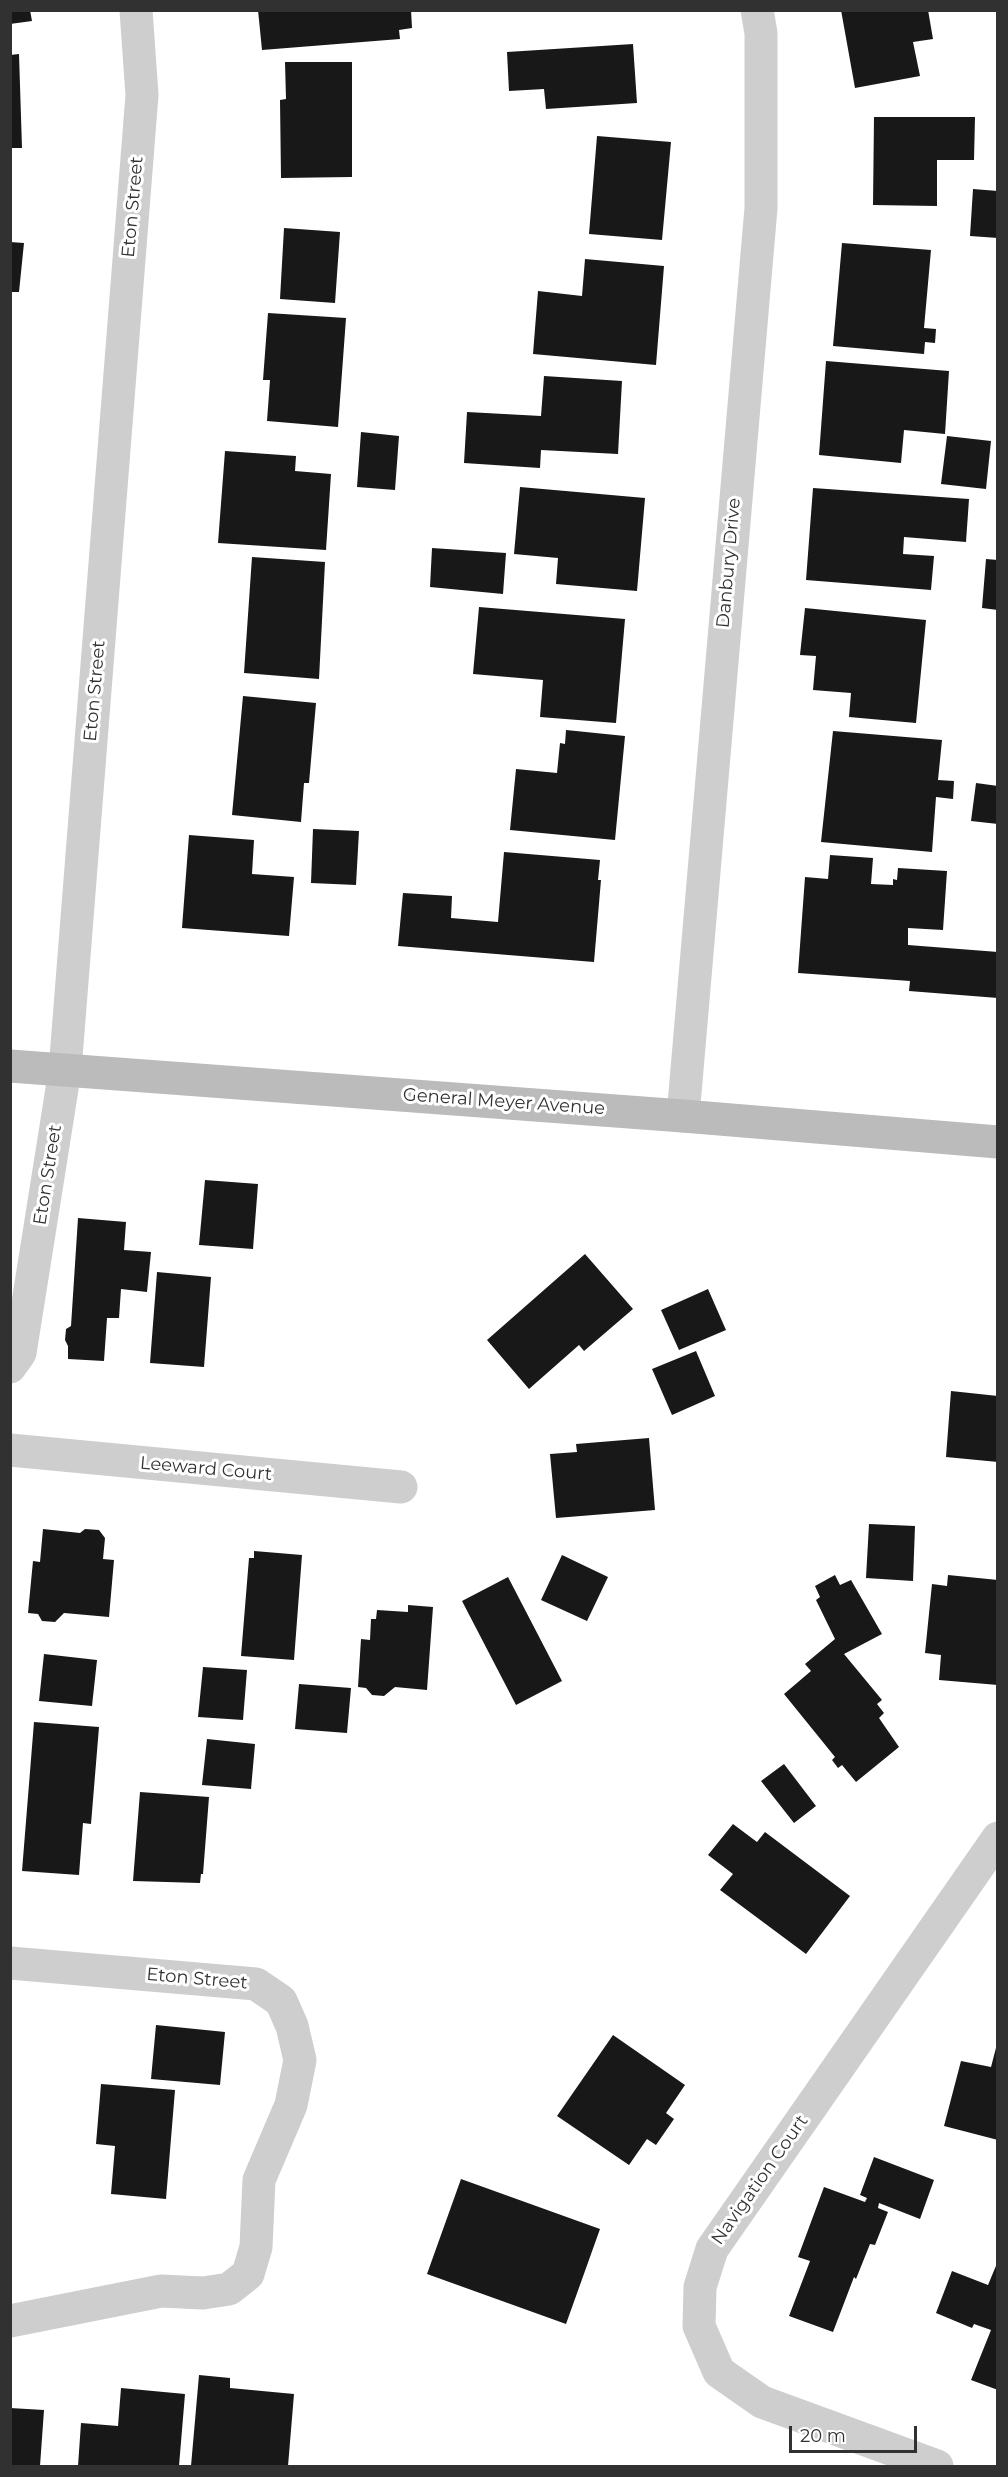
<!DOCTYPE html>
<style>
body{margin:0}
#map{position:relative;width:1008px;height:2477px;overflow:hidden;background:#fff;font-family:Montserrat,sans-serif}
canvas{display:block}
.frame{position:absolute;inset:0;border:12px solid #313131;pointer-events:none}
.scale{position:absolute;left:789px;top:2426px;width:128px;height:27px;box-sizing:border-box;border:3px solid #313131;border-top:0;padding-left:8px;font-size:18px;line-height:21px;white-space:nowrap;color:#313131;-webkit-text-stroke:4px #fff;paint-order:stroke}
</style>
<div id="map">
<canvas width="1008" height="2477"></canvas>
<div class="frame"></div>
<div class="scale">20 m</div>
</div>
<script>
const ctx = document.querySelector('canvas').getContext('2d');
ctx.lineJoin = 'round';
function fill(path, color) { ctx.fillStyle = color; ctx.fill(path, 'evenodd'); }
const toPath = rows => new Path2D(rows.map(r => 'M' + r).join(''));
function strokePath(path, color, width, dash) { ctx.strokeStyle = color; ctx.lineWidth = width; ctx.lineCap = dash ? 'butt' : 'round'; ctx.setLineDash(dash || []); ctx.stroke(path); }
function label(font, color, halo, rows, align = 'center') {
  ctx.font = font + ' Montserrat,sans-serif'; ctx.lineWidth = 6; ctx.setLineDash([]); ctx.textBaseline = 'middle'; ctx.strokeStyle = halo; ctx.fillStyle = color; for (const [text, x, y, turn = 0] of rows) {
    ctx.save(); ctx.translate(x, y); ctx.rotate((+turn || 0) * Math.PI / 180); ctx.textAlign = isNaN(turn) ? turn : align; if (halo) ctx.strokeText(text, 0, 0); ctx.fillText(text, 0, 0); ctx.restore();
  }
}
fill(toPath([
 [10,10,30,10,32,21,10,24],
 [258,10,411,10,412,28,399,30,400,39,262,50],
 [841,10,928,10,933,39,913,42,920,76,855,88],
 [633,44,637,103,546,109,544,89,509,91,507,52],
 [19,54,22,148,10,148,10,55],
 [285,62,352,62,352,177,281,178,280,100,286,99],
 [874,117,975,117,974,160,937,160,937,206,873,205],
 [597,136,671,142,662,240,589,234],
 [973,189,998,191,998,238,970,236],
 [284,228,340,232,335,303,280,299],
 [10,242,24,243,19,292,10,292],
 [842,243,931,250,924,328,936,329,935,343,925,342,924,354,833,346],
 [585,259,664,266,656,365,533,354,538,291,582,296],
 [268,313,346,318,338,427,267,421,270,380,263,380],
 [826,361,949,371,945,434,904,430,901,463,819,455],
 [544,376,622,381,618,454,541,450,540,468,464,463,467,412,541,416],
 [361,432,399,436,395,490,357,487],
 [947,436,991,441,986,489,941,484],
 [225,451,296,456,295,471,331,474,326,550,218,543],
 [520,487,645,498,637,591,556,584,558,558,514,554],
 [813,488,969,499,966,542,904,537,903,554,934,556,931,590,806,580],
 [432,548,506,553,503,594,430,587],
 [252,557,325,562,319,679,244,673],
 [986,559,998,560,998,610,982,608],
 [479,607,625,619,616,723,540,717,543,680,473,674],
 [805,608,926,620,916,723,849,717,851,693,813,690,816,656,800,655],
 [243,696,316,703,309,783,304,783,301,822,232,815],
 [566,730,625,736,615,840,510,830,516,769,557,773,560,743,565,744],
 [833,731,942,740,938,780,954,781,953,799,936,797,932,852,821,842],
 [976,783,998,786,998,824,971,821],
 [313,829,359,831,356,885,311,883],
 [189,835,254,840,252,874,294,877,289,936,182,928],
 [504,852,600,860,598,880,601,880,594,962,398,946,403,893,452,896,451,918,498,922],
 [830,855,873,858,871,884,893,885,893,879,897,880,898,868,947,871,943,930,908,928,908,945,998,952,998,998,909,991,910,981,798,973,805,877,828,879],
 [205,1180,258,1184,253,1249,199,1245],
 [78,1218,126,1222,124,1250,151,1252,147,1292,121,1289,119,1318,107,1318,104,1361,68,1359,68,1346,65,1340,66,1329,71,1326],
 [585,1254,633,1309,584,1351,579,1345,529,1389,487,1340],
 [157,1272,211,1277,204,1367,150,1363],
 [708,1289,726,1330,679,1350,661,1310],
 [696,1351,715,1396,672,1415,652,1369],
 [951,1391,998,1396,998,1462,946,1457],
 [649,1438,655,1510,556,1518,550,1454,577,1452,576,1444],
 [869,1524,915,1526,913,1581,866,1578],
 [43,1529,80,1533,85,1529,99,1530,105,1538,103,1559,114,1560,109,1617,64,1613,55,1622,42,1621,38,1614,28,1613,33,1561,40,1562],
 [254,1551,302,1555,294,1660,241,1656,249,1558,254,1558],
 [562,1555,608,1577,587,1621,541,1600],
 [835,1575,840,1585,851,1580,882,1634,844,1654,882,1700,877,1704,884,1713,879,1718,899,1747,856,1782,842,1765,838,1768,832,1760,835,1757,784,1694,811,1671,805,1664,835,1639,816,1600,820,1597,815,1586],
 [948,1575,998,1580,998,1685,939,1680,941,1655,925,1653,932,1584,947,1586],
 [508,1577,562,1681,516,1705,462,1601],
 [408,1605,433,1607,427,1690,395,1687,384,1696,372,1695,366,1688,358,1687,361,1639,370,1640,371,1619,376,1619,377,1610,408,1612],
 [44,1654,97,1660,92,1706,39,1701],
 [203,1667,247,1670,243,1720,198,1717],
 [299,1684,351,1688,347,1733,295,1729],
 [34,1722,99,1727,91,1824,83,1823,79,1875,22,1871],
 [207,1739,255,1744,251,1789,202,1785],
 [784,1764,816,1806,794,1823,761,1781],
 [140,1792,209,1797,203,1874,201,1874,200,1883,133,1881],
 [733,1824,757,1842,765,1832,850,1896,806,1954,720,1890,733,1874,708,1855],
 [156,2025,225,2032,220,2085,151,2079],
 [613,2035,685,2085,666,2113,674,2119,656,2145,647,2139,629,2165,557,2116],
 [997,2044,998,2140,944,2126,961,2061,991,2067],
 [101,2084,175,2090,166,2199,111,2194,115,2146,96,2144],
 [874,2157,934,2180,920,2219,879,2203,878,2208,888,2212,875,2245,870,2244,856,2279,854,2277,833,2332,789,2316,810,2261,798,2257,824,2187,865,2202,867,2198,860,2195],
 [461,2179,600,2229,566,2324,427,2274],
 [998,2261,998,2390,971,2380,991,2330,974,2324,972,2328,936,2313,952,2271,988,2285],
 [199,2375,230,2378,230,2388,294,2394,288,2466,191,2466],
 [121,2388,185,2394,179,2466,78,2466,81,2423,118,2426],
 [10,2408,44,2410,40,2466,10,2466]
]), '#181818');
strokePath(toPath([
 [683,1116,761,208,761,33,757,10],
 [10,1367,20,1353,65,1070,142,95,136,10],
 [10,1450,401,1487],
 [10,1963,256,1984,281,2001,292,2026,300,2060,291,2105,259,2180,256,2247,248,2274,229,2289,203,2293,161,2291,10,2321],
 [937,2466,762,2402,719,2372,699,2326,700,2287,712,2249,998,1838]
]), '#cecece', 33);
strokePath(toPath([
 [10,1066,683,1116,998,1142]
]), '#bbb', 33);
label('18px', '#313131', '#fff', [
 ["Eton Street",133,207,-85],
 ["Danbury Drive",729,563,-85],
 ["Eton Street",95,691,-85],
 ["General Meyer Avenue",504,1102,4],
 ["Eton Street",48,1175,-81],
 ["Leeward Court",206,1469,5],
 ["Eton Street",197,1979,5],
 ["Navigation Court",760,2180,-55]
]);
</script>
